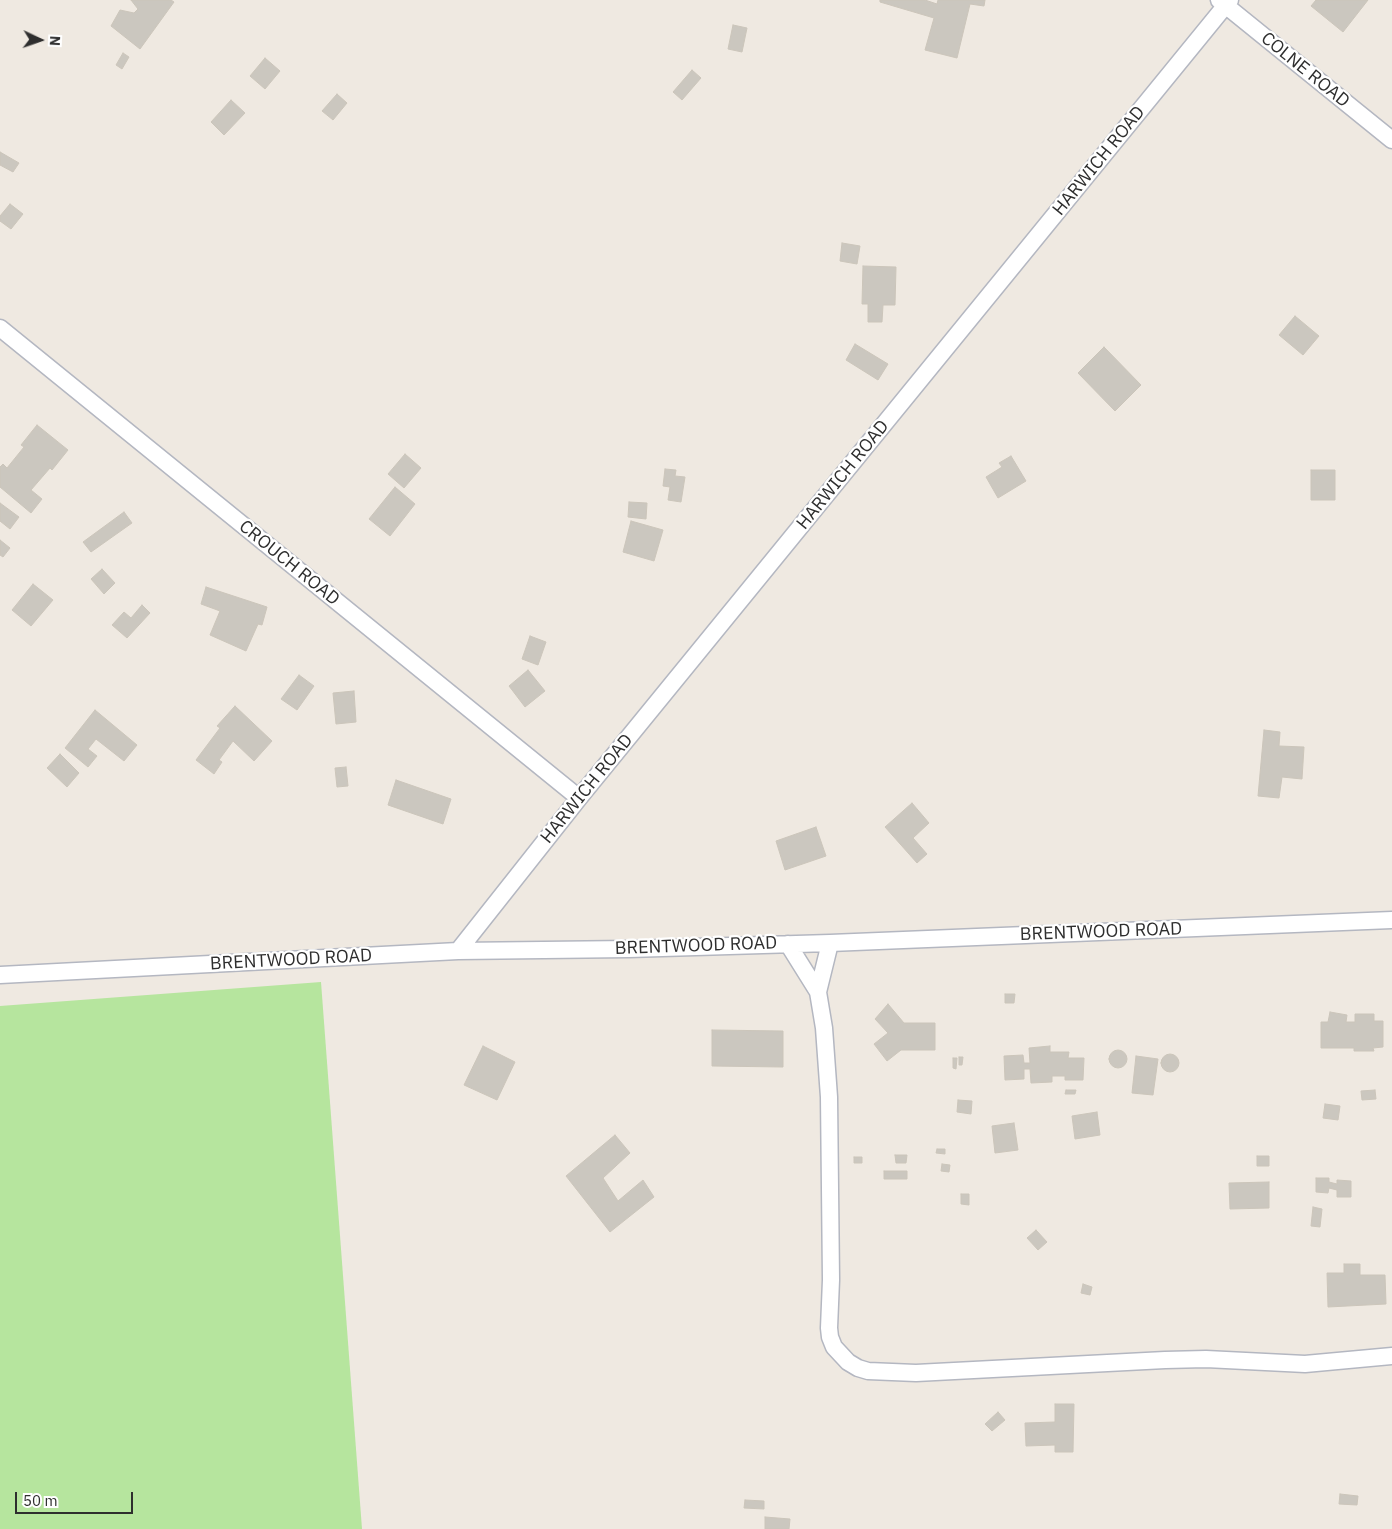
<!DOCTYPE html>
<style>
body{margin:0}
#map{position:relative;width:1392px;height:1529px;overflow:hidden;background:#efe9e1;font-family:"IBM Plex Sans",sans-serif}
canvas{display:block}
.north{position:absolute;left:15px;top:15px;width:50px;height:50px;-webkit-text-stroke:4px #fff;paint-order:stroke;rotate:93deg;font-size:14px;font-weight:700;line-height:20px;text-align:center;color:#2e2e2e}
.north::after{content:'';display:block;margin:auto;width:18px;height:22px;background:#2e2e2e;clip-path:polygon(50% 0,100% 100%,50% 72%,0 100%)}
.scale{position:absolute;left:15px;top:1492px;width:118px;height:22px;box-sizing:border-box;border:2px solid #2e2e2e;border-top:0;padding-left:6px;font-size:15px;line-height:18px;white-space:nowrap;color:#2e2e2e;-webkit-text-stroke:4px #fff;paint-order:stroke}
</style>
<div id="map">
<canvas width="1392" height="1529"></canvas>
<div class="north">N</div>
<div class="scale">50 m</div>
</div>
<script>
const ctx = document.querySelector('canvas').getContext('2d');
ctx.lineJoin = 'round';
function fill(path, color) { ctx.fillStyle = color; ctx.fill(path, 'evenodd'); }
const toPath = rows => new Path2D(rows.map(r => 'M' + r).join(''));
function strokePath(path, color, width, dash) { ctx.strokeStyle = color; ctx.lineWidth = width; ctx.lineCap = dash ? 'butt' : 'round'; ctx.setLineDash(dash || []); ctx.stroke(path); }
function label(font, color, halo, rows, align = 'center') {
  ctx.font = font + ' "IBM Plex Sans",sans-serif'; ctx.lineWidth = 4.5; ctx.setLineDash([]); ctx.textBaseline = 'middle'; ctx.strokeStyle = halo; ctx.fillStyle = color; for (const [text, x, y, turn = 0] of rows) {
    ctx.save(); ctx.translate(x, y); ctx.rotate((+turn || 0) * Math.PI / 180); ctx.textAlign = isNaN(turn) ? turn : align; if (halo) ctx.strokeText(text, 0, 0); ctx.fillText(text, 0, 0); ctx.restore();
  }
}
fill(toPath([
 [321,982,362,1529,0,1529,0,1006]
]), '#b6e59e');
const building = toPath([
 [131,0,171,0,174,2,140,49,111,26,120,10,134,13,138,9,131,0],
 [880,0,925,0,937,4,938,0,985,0,984,6,970,4,957,58,925,50,934,18,880,2,880,0],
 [1316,0,1368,0,1343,32,1311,6,1316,0],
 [733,25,747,28,742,52,728,49,733,25],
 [123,53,129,57,122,69,116,65,123,53],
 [265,58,280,71,265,89,250,76,265,58],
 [692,70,701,78,682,100,673,92,692,70],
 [337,94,347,103,333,120,322,111,337,94],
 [231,100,245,113,224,135,211,122,231,100],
 [0,152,19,163,13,172,0,165,0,152],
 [10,204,23,214,11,229,0,221,0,216,10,204],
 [842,243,860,246,857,264,840,261,842,243],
 [863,266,896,267,895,305,883,305,882,322,868,322,868,304,862,304,863,266],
 [1295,316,1319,336,1303,355,1279,335,1295,316],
 [855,344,888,364,878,380,846,360,855,344],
 [1104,347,1141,385,1115,411,1078,373,1104,347],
 [37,425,68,450,52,470,50,468,31,490,42,499,31,513,0,487,0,467,3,464,7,468,24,447,21,445,37,425],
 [405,454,421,468,404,488,388,474,405,454],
 [1011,456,1026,481,998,498,986,477,1002,467,999,463,1011,456],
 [665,469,676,470,675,476,685,477,681,502,668,500,670,487,663,486,665,469],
 [1311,470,1335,470,1335,500,1311,500,1311,470],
 [395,487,415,504,390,536,369,519,395,487],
 [629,502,647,503,646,519,628,517,629,502],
 [0,503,19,517,10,529,0,521,0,503],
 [124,512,132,523,91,552,83,542,124,512],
 [631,521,663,530,654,561,623,552,631,521],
 [0,540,10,548,3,557,0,555,0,540],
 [102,569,115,583,104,594,91,579,102,569],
 [33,584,53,600,31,626,12,610,33,584],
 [206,587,267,607,262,625,258,624,246,651,210,635,220,611,201,604,206,587],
 [142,605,150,613,127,638,112,625,124,612,131,618,142,605],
 [530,636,546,642,538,665,522,659,530,636],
 [528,670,545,691,525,707,509,686,528,670],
 [299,675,314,686,297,710,281,699,299,675],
 [354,691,356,722,336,724,333,693,354,691],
 [235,706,272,741,254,761,233,741,219,760,222,762,214,774,196,760,220,728,217,726,235,706],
 [95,710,137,745,124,761,96,739,88,749,97,756,88,767,65,748,95,710],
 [1264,730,1280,732,1279,746,1304,747,1302,779,1282,777,1279,798,1258,796,1264,730],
 [60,754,79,773,67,787,47,768,60,754],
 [346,767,348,786,337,787,335,768,346,767],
 [396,780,451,799,443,824,388,805,396,780],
 [912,803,929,823,913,838,927,854,917,863,885,827,912,803],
 [816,827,826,856,785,870,776,841,816,827],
 [1005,994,1015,994,1014,1003,1005,1003,1005,994],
 [888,1004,904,1023,935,1023,935,1050,901,1050,887,1061,874,1044,888,1033,875,1019,888,1004],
 [1330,1012,1347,1015,1346,1022,1355,1022,1355,1014,1374,1014,1374,1021,1383,1021,1383,1047,1373,1048,1374,1051,1354,1051,1354,1048,1321,1048,1321,1022,1328,1022,1330,1012],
 [712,1030,783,1031,783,1067,712,1066,712,1030],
 [483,1046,515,1062,497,1100,464,1085,483,1046],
 [1050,1046,1050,1052,1069,1052,1068,1058,1084,1058,1083,1080,1065,1080,1065,1076,1052,1076,1052,1082,1031,1083,1030,1069,1024,1069,1024,1079,1005,1080,1004,1056,1023,1055,1024,1063,1030,1063,1029,1048,1050,1046],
 '1109 1059a9 9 0 1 1 18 0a9 9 0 1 1-18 0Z',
 '1161 1063a9 9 0 1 1 18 0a9 9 0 1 1-18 0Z',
 [1136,1056,1158,1059,1153,1095,1132,1093,1136,1056],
 [959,1057,963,1057,962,1065,959,1065,959,1057],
 [953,1058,957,1058,956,1069,953,1068,953,1058],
 [1066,1090,1076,1090,1075,1094,1065,1094,1066,1090],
 [1375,1090,1376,1099,1362,1100,1361,1091,1375,1090],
 [958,1100,972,1101,971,1114,957,1112,958,1100],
 [1325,1104,1340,1106,1338,1120,1323,1118,1325,1104],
 [1097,1112,1100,1135,1075,1139,1072,1116,1097,1112],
 [1014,1123,1018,1150,995,1153,992,1126,1014,1123],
 [615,1135,630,1153,603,1178,618,1201,643,1180,654,1197,610,1232,566,1176,615,1135],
 [937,1149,945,1149,945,1154,936,1153,937,1149],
 [895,1155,907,1155,906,1163,896,1163,895,1155],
 [1257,1156,1269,1156,1269,1166,1257,1166,1257,1156],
 [854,1157,862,1157,862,1163,854,1163,854,1157],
 [942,1164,950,1165,949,1172,941,1171,942,1164],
 [884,1171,907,1171,907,1179,884,1179,884,1171],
 [1316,1178,1329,1178,1329,1182,1337,1184,1337,1180,1351,1181,1351,1197,1337,1197,1337,1190,1329,1188,1328,1193,1316,1192,1316,1178],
 [1269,1182,1269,1208,1230,1209,1229,1183,1269,1182],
 [961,1194,969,1194,969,1205,961,1204,961,1194],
 [1313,1207,1322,1209,1320,1227,1311,1226,1313,1207],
 [1036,1230,1047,1242,1038,1250,1027,1238,1036,1230],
 [1344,1264,1360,1264,1360,1275,1385,1275,1386,1304,1328,1307,1327,1273,1344,1273,1344,1264],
 [1083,1284,1092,1287,1090,1295,1081,1293,1083,1284],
 [1055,1404,1074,1404,1073,1452,1055,1452,1055,1445,1026,1446,1025,1423,1055,1422,1055,1404],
 [998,1412,1005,1420,992,1431,985,1424,998,1412],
 [1340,1494,1358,1496,1357,1505,1339,1504,1340,1494],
 [745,1500,764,1501,764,1509,744,1508,745,1500],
 [765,1517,790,1519,789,1529,765,1529,765,1517]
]);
fill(building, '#cbc7bf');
strokePath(building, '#cbc5ba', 1);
const street = toPath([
 [1219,0,1392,140],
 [0,328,579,798],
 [788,944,818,992,824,1028,829,1097,831,1280,829,1328,830,1337,834,1347,848,1362,858,1368,868,1371,916,1373,1165,1360,1206,1359,1305,1364,1392,1356],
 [458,951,579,798,1230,0],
 [0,975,458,951,629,949,830,943,1392,920],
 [818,992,830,943]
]);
strokePath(street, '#b4b7c1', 19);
strokePath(street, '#fff', 16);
label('18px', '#2e2e2e', '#fff', [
 ["COLNE ROAD",1305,70,39],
 ["HARWICH ROAD",1099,161,-51],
 ["HARWICH ROAD",843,475,-51],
 ["CROUCH ROAD",289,563,39],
 ["HARWICH ROAD",587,789,-51],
 ["BRENTWOOD ROAD",1101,932,-2],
 ["BRENTWOOD ROAD",696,946,-2],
 ["BRENTWOOD ROAD",291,960,-3]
]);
</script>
